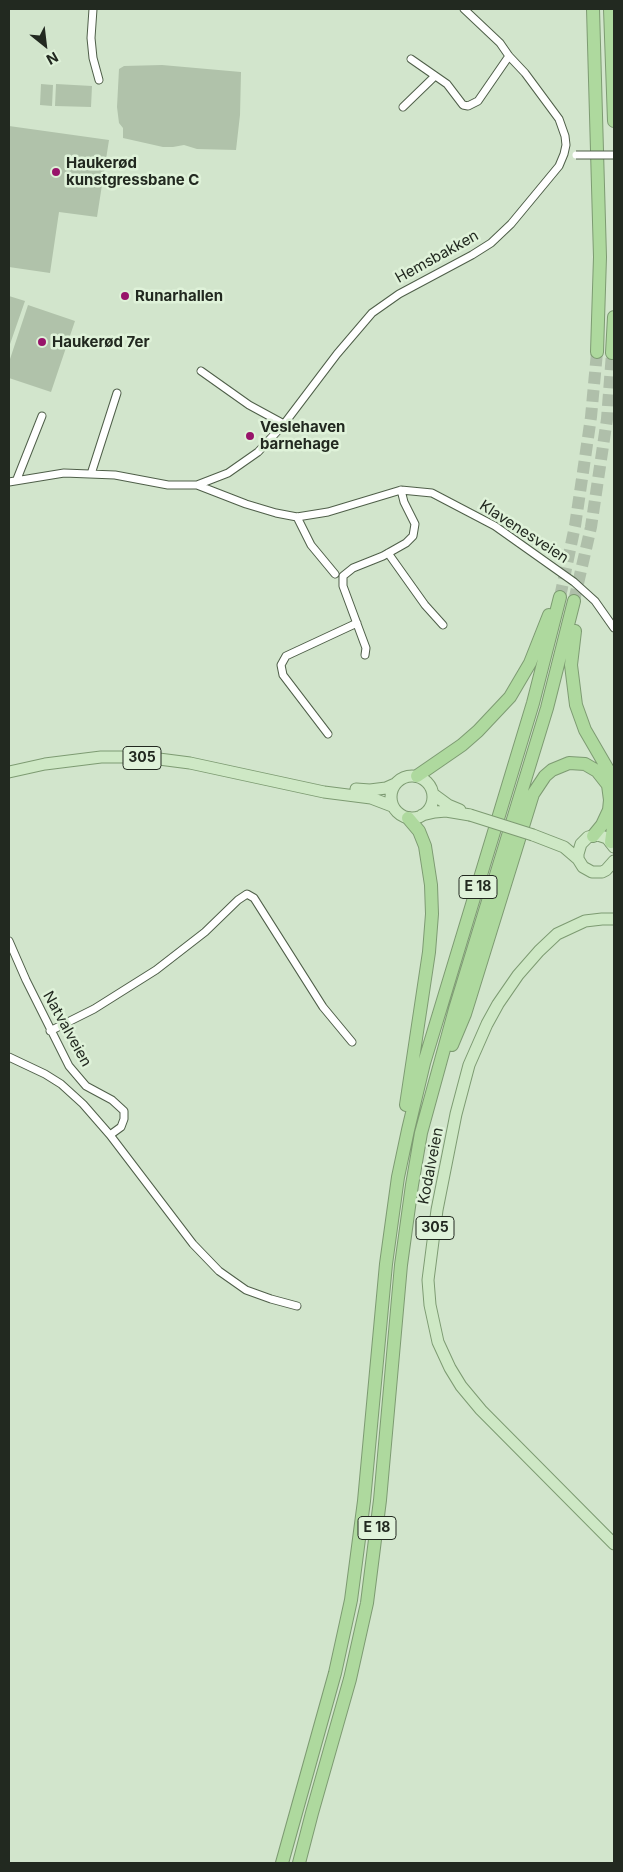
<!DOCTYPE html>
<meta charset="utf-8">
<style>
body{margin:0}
#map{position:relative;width:623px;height:1872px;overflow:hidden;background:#d2e5cc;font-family:Inter,sans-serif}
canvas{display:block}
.frame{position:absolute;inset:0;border:10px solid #222920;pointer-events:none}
.north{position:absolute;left:20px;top:20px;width:50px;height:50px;-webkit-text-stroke:4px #dff2d9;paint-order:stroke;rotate:151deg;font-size:14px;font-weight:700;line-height:20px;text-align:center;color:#222920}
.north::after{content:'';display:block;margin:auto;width:18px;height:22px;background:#222920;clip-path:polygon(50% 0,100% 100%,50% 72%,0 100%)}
</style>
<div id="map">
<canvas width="623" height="1872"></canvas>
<div class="frame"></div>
<div class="north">N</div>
</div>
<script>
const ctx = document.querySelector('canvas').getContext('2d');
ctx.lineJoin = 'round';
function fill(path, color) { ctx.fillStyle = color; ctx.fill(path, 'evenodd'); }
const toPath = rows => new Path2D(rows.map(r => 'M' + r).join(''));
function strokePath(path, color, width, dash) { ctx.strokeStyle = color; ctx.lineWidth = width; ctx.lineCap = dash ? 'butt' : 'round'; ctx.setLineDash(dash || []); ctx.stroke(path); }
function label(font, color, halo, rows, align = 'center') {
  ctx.font = font + ' Inter,sans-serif'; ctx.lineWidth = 5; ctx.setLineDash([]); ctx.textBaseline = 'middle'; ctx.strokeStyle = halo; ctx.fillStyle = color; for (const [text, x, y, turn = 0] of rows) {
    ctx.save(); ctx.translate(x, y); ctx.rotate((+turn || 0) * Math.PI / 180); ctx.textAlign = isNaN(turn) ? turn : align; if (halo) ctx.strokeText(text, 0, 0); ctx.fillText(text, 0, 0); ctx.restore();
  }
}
fill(toPath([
 [162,65,241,72,240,115,236,150,197,149,184,145,173,147,163,147,123,138,123,128,119,123,117,107,119,69,124,66],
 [41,84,53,85,52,106,40,105],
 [56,84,92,86,91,107,55,106],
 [9,126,109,140,97,217,59,212,50,273,9,267],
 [9,296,25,301,9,347],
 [28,305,75,321,51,392,9,378,9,362]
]), '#b0c2aa');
strokePath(toPath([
 [560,597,575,526,583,472,591,417,597,352],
 [574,601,591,527,607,419,612,353]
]), '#afbfaa', 12, [12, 6]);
const minor = toPath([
 [93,9,91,38,93,58,99,80],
 [411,59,447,84,463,105,468,106,478,101,509,56],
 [403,107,435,76],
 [201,371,249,405,284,424],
 [91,474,117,393],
 [17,479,42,416],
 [9,482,64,473,115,475,168,485,197,485,246,504,276,513,297,517,328,512,401,490,432,493,495,526,574,582,595,601,614,628],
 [197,485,228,473,258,452,284,424,337,354,372,313,399,294,472,255,491,243,511,224,559,166,564,154,566,145,565,136,559,119,525,73,509,56,500,43,464,9],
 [297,517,311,545,335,574],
 [388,553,425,605,443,625],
 [365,655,366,648,343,586,343,576,353,568,383,556,406,543,413,536,415,524,404,502,401,490],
 [328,734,283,675,281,665,286,656,357,623],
 [9,941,26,980,69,1066,86,1086,112,1100,124,1111,124,1119,121,1127,110,1135],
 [50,1031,94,1009,156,970,205,932,238,900,247,894,254,898,323,1007,352,1042],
 [9,1057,45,1074,61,1084,83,1104,110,1135,193,1244,219,1271,246,1290,271,1299,297,1306]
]);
const primary = toPath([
 [9,772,45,764,101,757,130,757,159,759,190,763,324,792,371,798,392,806],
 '391 797a21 21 0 1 1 42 0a21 21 0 1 1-42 0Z',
 [356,789,370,790,386,788,395,784],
 [433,794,448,805,460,810],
 [422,815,435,812,446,811,470,815],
 [533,835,564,847,578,859],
 [614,847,607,838,598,835,588,837,581,844,578,854,578,859,583,867,592,872,602,872,606,870,614,861],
 [614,919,602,919,585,921,557,934,539,951,518,975,498,1004,487,1024,469,1065,456,1114,437,1210,428,1280,430,1305,438,1342,450,1368,461,1386,481,1410,614,1544]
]);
const motorway = toPath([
 [593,9,600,257,597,352],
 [610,9,614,121],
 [612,353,614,317],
 [575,631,571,665,576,705,585,730,614,780],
 [417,776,462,745,478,731,510,697,530,663,549,615],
 [611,842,614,820],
 [452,1045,465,1014,533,794,545,776,552,770,569,763,585,764,597,771,608,785,610,800,609,810,602,825,593,836],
 [406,1105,429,952,432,914,431,885,425,846,419,831,408,818],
 [282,1863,335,1673,351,1600,364,1501,386,1264,398,1177,408,1130,424,1063,533,703,560,597],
 [299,1863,312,1813,350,1679,367,1603,380,1500,401,1265,412,1185,421,1133,455,1009,547,708,574,601]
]);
strokePath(minor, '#4f5f49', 9);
strokePath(primary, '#7d9b72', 13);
strokePath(motorway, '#7d9b72', 14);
strokePath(minor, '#fff', 7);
strokePath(primary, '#cee8c5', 11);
strokePath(motorway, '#aed99e', 12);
const minorBridge = toPath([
 [576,155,614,155]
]);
const primaryBridge = toPath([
 [470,815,533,835]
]);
strokePath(minorBridge, '#4f5f49', 9, []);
strokePath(primaryBridge, '#7d9b72', 13, []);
strokePath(minorBridge, '#fff', 7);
strokePath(primaryBridge, '#cee8c5', 11);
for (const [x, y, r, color] of [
 [56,172,5,"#98146a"],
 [125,296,5,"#98146a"],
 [42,342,5,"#98146a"],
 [250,436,5,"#98146a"]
]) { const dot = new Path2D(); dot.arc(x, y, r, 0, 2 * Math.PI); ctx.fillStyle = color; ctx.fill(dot); strokePath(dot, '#dff2d9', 2); }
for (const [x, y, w] of [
 [142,758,38],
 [478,887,38],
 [435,1228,38],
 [377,1528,38]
]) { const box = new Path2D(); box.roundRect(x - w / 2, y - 11.5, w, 23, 4); ctx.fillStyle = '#dff2d9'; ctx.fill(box); strokePath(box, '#222920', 1); }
label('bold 14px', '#222920', null, [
 ["305",142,758],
 ["E 18",478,887],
 ["305",435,1228],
 ["E 18",377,1528]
]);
label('bold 15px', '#222920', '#dff2d9', [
 ["Haukerød",66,163],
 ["kunstgressbane C",66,180],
 ["Runarhallen",135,296],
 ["Haukerød 7er",52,342],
 ["Veslehaven",260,427],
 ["barnehage",260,444]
], 'left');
label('15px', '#222920', '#dff2d9', [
 ["Hemsbakken",437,257,-29],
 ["Klavenesveien",524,532,33],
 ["Natvalveien",67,1029,61],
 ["Kodalveien",431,1166,-79]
]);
</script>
